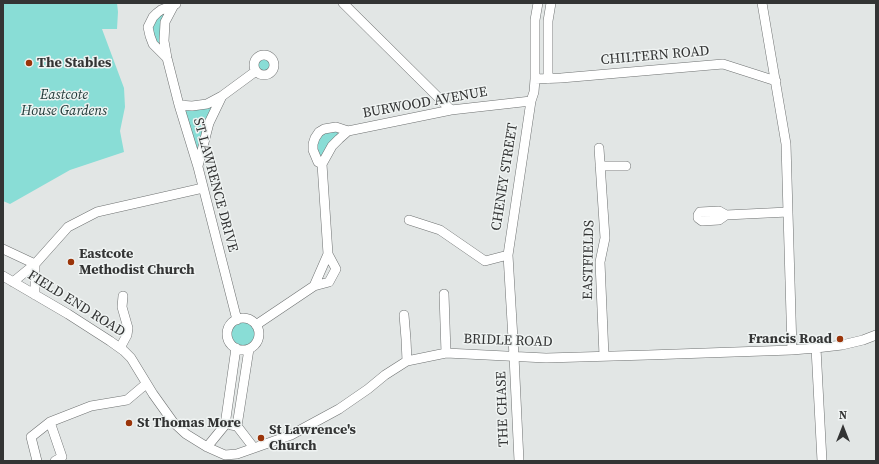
<!DOCTYPE html>
<style>
body{margin:0}
#map{position:relative;width:879px;height:464px;overflow:hidden;background:#e2e6e5;font-family:"Source Serif 4",serif}
canvas{display:block}
.frame{position:absolute;inset:0;border:4px solid #333434;pointer-events:none}
.north{position:absolute;left:823px;top:408px;width:40px;height:40px;-webkit-text-stroke:3px #eff3f2;paint-order:stroke;rotate:0deg;font-size:11px;font-weight:700;line-height:16px;text-align:center;color:#333434}
.north::after{content:'';display:block;margin:auto;width:14px;height:18px;background:#333434;clip-path:polygon(50% 0,100% 100%,50% 72%,0 100%)}
</style>
<div id="map">
<canvas width="879" height="464"></canvas>
<div class="frame"></div>
<div class="north">N</div>
</div>
<script>
const ctx = document.querySelector('canvas').getContext('2d');
ctx.lineJoin = 'round';
function fill(path, color) { ctx.fillStyle = color; ctx.fill(path, 'evenodd'); }
const toPath = rows => new Path2D(rows.map(r => 'M' + r).join(''));
function strokePath(path, color, width, dash) { ctx.strokeStyle = color; ctx.lineWidth = width; ctx.lineCap = dash ? 'butt' : 'round'; ctx.setLineDash(dash || []); ctx.stroke(path); }
function label(font, color, halo, rows, align = 'center') {
  ctx.font = font + ' "Source Serif 4",serif'; ctx.lineWidth = 3; ctx.setLineDash([]); ctx.textBaseline = 'middle'; ctx.strokeStyle = halo; ctx.fillStyle = color; for (const [text, x, y, turn = 0] of rows) {
    ctx.save(); ctx.translate(x, y); ctx.rotate((+turn || 0) * Math.PI / 180); ctx.textAlign = isNaN(turn) ? turn : align; if (halo) ctx.strokeText(text, 0, 0); ctx.fillText(text, 0, 0); ctx.restore();
  }
}
fill(toPath([
 [3,3,117,3,118,12,117,29,102,29,124,88,125,107,120,131,124,152,70,170,10,204,3,201],
 [169,10,161,47,156,43,151,29,156,17],
 '256 65a8 8 0 1 1 16 0a8 8 0 1 1-16 0Z',
 [215,103,198,148,196,150,185,109],
 [332,129,340,132,339,134,323,156,320,157,316,147,320,134],
 '230 334a13 13 0 1 1 26 0a13 13 0 1 1-26 0Z'
]), '#89ddd6');
const minor = toPath([
 [343,3,451,110],
 [762,3,786,144,792,350],
 [174,5,165,22,164,41,167,58,179,105,198,167,237,320],
 '254 65a10 10 0 1 1 20 0a10 10 0 1 1-20 0Z',
 [167,58,153,44,150,36,148,27,153,17,157,13,161,10,176,4],
 [535,79,561,78,723,64,776,81],
 [548,79,548,21,551,3],
 [179,105,192,106,207,104,222,96],
 [599,148,605,238,600,262,604,356],
 [322,164,318,162,313,150,313,144,315,138,319,132,324,129,336,127,348,131],
 [198,166,209,123,222,96,256,71],
 [600,166,626,166],
 [726,215,719,211,700,212,698,215,698,218,702,221,719,220,726,215,788,212],
 [409,220,440,230,485,261,508,255],
 [3,249,35,264],
 [3,276,68,314,110,341,124,351,131,358,153,394,173,422,186,434,207,447,225,455,237,454,291,435,339,409,368,389,385,375,407,361,446,353,546,358,648,355,792,350,816,348,842,345,863,340,876,335],
 [13,282,35,264,68,227,97,212,203,188],
 [314,286,329,282,336,269,328,254],
 [444,294,446,353],
 [35,295,35,264],
 [404,315,406,339,407,361],
 '227 334a16 16 0 1 1 32 0a16 16 0 1 1-32 0Z',
 [256,325,314,286,328,254,322,164,332,146,339,139,348,131,451,110,531,101],
 [120,348,127,335,128,328,122,307,123,296],
 [816,348,822,461],
 [50,422,62,457,55,461],
 [231,425,237,426,254,448],
 [237,426,249,349],
 [207,447,225,425,236,348],
 [37,461,31,437,50,422,91,406,127,400,146,384],
 [519,461,514,356,508,255,531,101,534,92,535,79,535,20,538,3]
]);
strokePath(minor, '#6e7171', 10);
strokePath(minor, '#fff', 9);
for (const [x, y, r, color] of [
 [29,63,4,"#9a3409"],
 [71,262,4,"#9a3409"],
 [840,339,4,"#9a3409"],
 [129,423,4,"#9a3409"],
 [261,438,4,"#9a3409"]
]) { const dot = new Path2D(); dot.arc(x, y, r, 0, 2 * Math.PI); ctx.fillStyle = color; ctx.fill(dot); strokePath(dot, '#eff3f2', 1.5); }
label('14px', '#333434', '#eff3f2', [
 ["CHILTERN ROAD",655,56,-5],
 ["BURWOOD AVENUE",425,103,-10],
 ["CHENEY STREET",505,177,-81],
 ["ST LAWRENCE DRIVE",215,185,75],
 ["EASTFIELDS",589,260,-89],
 ["FIELD END ROAD",76,304,32],
 ["BRIDLE ROAD",508,341,2],
 ["THE CHASE",503,409,-92]
]);
label('bold 14px', '#333434', '#eff3f2', [
 ["The Stables",37,63],
 ["Eastcote",79,254],
 ["Methodist Church",79,270],
 ["Francis Road",832,339,"right"],
 ["St Thomas More",137,423],
 ["St Lawrence's",269,430],
 ["Church",269,446]
], 'left');
label('italic 14px', '#213a38', '#eff3f2', [
 ["Eastcote",64,95],
 ["House Gardens",64,111]
]);
</script>
